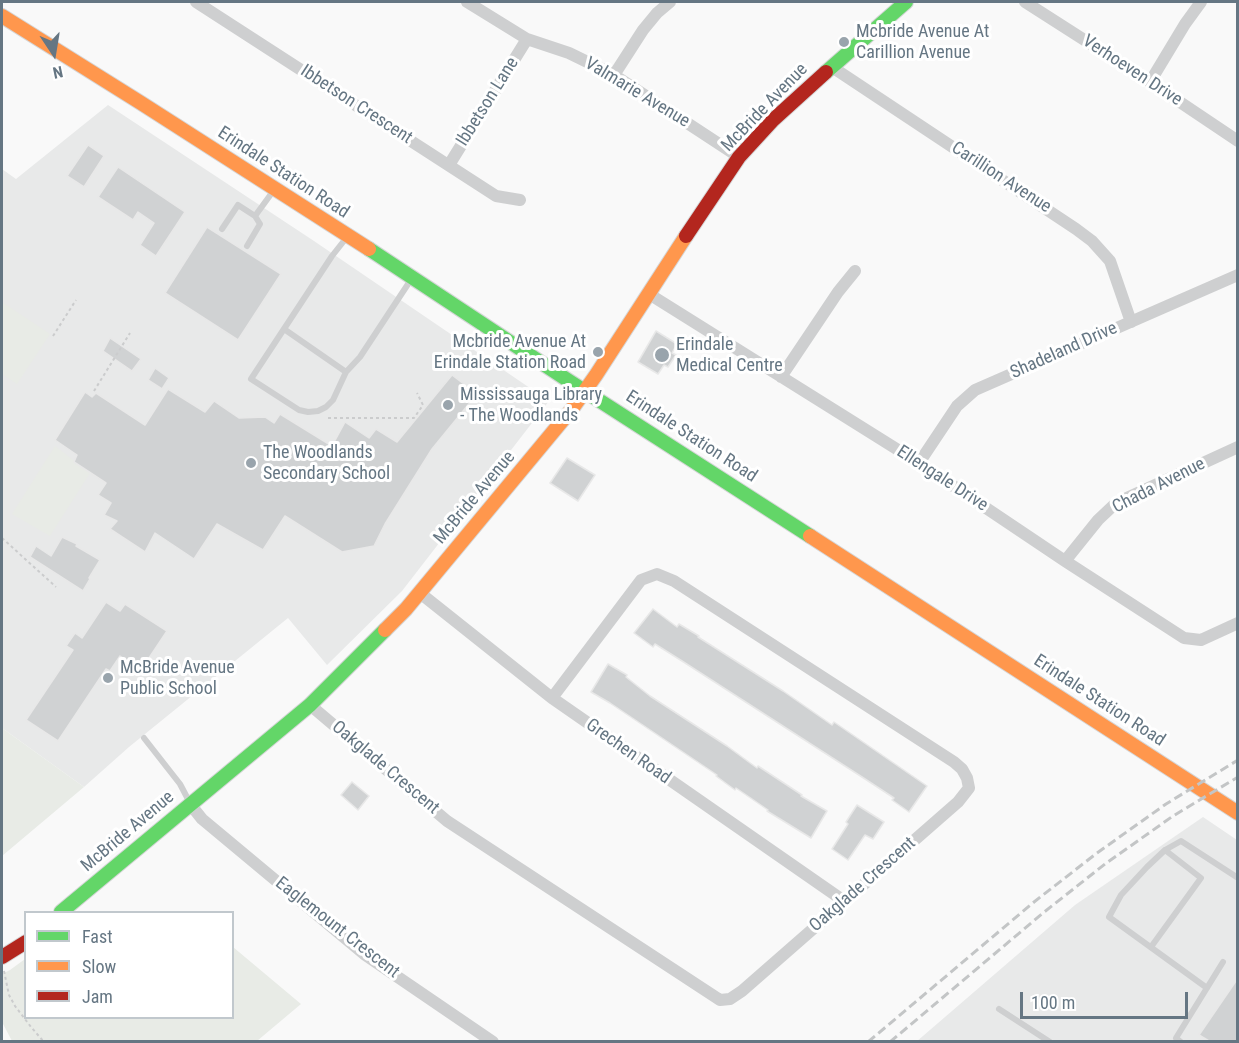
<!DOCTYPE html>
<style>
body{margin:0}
#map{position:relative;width:1239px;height:1043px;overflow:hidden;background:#f9f9f9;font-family:"Roboto Condensed",sans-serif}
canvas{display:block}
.frame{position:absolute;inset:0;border:3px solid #657683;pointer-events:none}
.legend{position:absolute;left:24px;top:911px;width:210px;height:108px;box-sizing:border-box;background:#fff;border:2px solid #c1c8cd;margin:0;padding:8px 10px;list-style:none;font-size:18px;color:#657683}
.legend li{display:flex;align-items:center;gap:12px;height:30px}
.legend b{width:30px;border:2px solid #c1c8cd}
.north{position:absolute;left:24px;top:24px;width:60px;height:60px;-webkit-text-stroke:4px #fff;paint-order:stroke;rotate:168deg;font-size:16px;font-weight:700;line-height:24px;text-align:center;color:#657683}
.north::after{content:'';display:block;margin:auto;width:21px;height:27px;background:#657683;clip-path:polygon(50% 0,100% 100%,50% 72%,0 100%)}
.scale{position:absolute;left:1020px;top:992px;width:168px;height:27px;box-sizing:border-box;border:3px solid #657683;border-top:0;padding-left:8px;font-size:18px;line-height:21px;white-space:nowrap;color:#657683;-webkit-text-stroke:4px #fff;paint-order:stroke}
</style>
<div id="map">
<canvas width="1239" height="1043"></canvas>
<div class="frame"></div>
<ul class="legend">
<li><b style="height:8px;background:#63d668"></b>Fast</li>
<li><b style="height:8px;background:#ff974d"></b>Slow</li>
<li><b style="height:8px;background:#b3261e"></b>Jam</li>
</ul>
<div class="north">N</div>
<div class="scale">100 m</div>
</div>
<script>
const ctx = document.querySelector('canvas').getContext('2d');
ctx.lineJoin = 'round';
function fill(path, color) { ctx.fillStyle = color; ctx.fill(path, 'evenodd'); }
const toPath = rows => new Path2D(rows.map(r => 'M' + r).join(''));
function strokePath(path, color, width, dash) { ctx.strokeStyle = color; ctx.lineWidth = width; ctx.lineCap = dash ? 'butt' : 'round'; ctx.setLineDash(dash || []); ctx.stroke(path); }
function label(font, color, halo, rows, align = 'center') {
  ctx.font = font + ' "Roboto Condensed",sans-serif'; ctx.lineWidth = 6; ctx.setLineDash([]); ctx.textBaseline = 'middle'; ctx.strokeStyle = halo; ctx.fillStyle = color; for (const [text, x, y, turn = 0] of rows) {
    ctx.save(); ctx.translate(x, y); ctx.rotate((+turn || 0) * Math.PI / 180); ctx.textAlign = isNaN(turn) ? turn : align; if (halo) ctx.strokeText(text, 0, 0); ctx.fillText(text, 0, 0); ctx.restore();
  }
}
fill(toPath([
 [108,105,314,241,549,401,402,591,327,665,288,618,129,747,84,787,2,728,2,169,16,179],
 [1203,817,1237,840,1237,1041,916,1042,1075,905]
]), '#e8e9e9');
fill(toPath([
 [2,302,50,334,17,384,2,374],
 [55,446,90,473,50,536,12,514],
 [2,728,84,787,2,856],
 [233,947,301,1004,257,1041,12,1041,2,1022,2,974,10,970,25,959,26,1018,232,1018]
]), '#e8ebe6');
const building = toPath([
 [88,145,104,156,84,187,67,176,88,145],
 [118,167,185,212,156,256,140,245,154,223,138,212,133,220,98,197,118,167],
 [207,227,281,274,238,340,165,293,207,227],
 [656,331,677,344,672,353,676,355,668,367,664,365,658,374,638,362,656,331],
 [110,338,141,359,132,371,103,351,110,338],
 [155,368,169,378,162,389,148,380,155,368],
 [452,375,477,394,432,449,385,524,374,546,342,552,285,516,263,550,217,524,194,559,155,533,145,552,110,529,117,521,104,515,111,503,98,495,106,483,74,462,77,455,55,440,85,392,92,397,96,393,145,425,168,389,205,412,214,401,239,418,265,417,274,423,280,414,332,446,345,422,369,438,376,429,397,442,452,375],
 [567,458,595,475,578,501,550,483,567,458],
 [62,537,77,544,76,546,100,560,89,578,90,579,83,591,30,557,36,546,51,556,62,537],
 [106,602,120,611,125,604,167,631,141,670,120,656,110,671,106,669,58,741,26,720,73,650,66,646,75,633,82,638,106,602],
 [653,609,677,627,679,624,699,636,698,637,783,691,832,725,834,722,927,786,909,812,892,800,894,798,862,777,682,661,655,644,653,647,634,633,653,609],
 [608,664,627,675,626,677,650,696,727,746,757,768,758,766,802,795,801,796,827,811,811,838,767,811,768,810,736,788,735,790,716,776,717,775,610,703,591,692,608,664],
 [352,782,369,796,358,810,341,795,352,782],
 [857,805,884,822,873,839,865,835,848,860,832,849,848,824,846,822,857,805],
 [1238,978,1238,1041,1209,1041,1199,1035,1238,978]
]);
fill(building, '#d0d2d3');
strokePath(building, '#e8e8e8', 1.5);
const fast = toPath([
 [826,72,906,2],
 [369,249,569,381,810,536],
 [61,912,310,705,385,630]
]);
const slow = toPath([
 [2,16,141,103,369,249],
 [810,536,1238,813],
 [385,630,406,609,572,409,596,375,686,236]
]);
const jam = toPath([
 [686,236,739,157,773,120,826,72],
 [2,957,26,942]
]);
strokePath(fast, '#d5d6d7', 16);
strokePath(slow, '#d5d6d7', 16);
strokePath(jam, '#d5d6d7', 16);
strokePath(toPath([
 [53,336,76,300],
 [94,391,130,333],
 [328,418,414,418,423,405,417,393],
 [2,538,56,587],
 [4,971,9,995,15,1006,31,1027,44,1042]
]), '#cbcccd', 2, [3, 3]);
strokePath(toPath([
 [255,216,274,190],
 [222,229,238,205,255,216,260,224,247,246],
 [347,237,332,256,251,379,299,410,308,412,318,411,326,407,333,400,346,372,360,357,412,278],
 [284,329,346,372],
 [144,738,180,784,190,803],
 [1151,947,1201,878,1165,850],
 [1207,988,1109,917,1121,895,1147,867,1165,850,1181,841,1238,878],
 [999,1009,1050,1042],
 [1181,1042,1176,1038,1223,962]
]), '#cecfd0', 6);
strokePath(toPath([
 [196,2,496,196,520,200],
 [467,2,527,39,569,53,614,75,739,157],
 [1025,2,1150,82,1238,141],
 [832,67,1076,229,1092,241,1110,261,1131,322],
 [614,75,643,30,657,13,670,2],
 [1150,82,1185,24,1201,2],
 [449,165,527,39],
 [649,294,919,463,1065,561,1184,638,1201,640,1238,623],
 [781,377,838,292,855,271],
 [919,463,957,406,975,390,1238,275],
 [1065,561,1098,520,1116,503,1238,447],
 [420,593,552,698,844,901],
 [310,705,447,821,720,1000,730,999,742,991,958,802,969,788,967,778,962,769,954,762,674,581,657,574,641,580,552,698],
 [190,804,202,819,364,954,493,1042]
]), '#cecfd0', 12);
strokePath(fast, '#63d668', 14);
strokePath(slow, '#ff974d', 14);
strokePath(jam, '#b3261e', 14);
strokePath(toPath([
 [868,1042,1034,902,1097,853,1166,804,1238,760],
 [890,1042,1043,913,1105,864,1173,816,1238,777]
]), '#c3c5c6', 3, [9, 4.5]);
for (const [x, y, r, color] of [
 [844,42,6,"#99a4ac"],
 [598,352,6,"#99a4ac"],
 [662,355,8,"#99a4ac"],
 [448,405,6,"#99a4ac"],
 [251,463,6,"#99a4ac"],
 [108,678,6,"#99a4ac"]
]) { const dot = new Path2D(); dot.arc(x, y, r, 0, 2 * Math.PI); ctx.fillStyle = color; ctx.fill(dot); strokePath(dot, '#fff', 2); }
label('18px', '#657683', '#fff', [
 ["Mcbride Avenue At",856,32],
 ["Carillion Avenue",856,53],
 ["Mcbride Avenue At",586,342,"right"],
 ["Erindale Station Road",586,363,"right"],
 ["Erindale",676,345],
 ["Medical Centre",676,366],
 ["Mississauga Library",460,395],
 ["- The Woodlands",460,416],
 ["The Woodlands",263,453],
 ["Secondary School",263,474],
 ["McBride Avenue",120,668],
 ["Public School",120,689]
], 'left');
label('18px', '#657683', '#fff', [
 ["Verhoeven Drive",1132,71,33],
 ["Valmarie Avenue",637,93,31],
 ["Ibbetson Lane",488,102,-58],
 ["Ibbetson Crescent",356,105,33],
 ["McBride Avenue",765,108,-46],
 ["Erindale Station Road",283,173,33],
 ["Carillion Avenue",1001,178,33],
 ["Shadeland Drive",1064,351,-24],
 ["Erindale Station Road",691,437,33],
 ["Ellengale Drive",942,479,33],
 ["Chada Avenue",1159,486,-27],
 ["McBride Avenue",475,498,-50],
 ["Erindale Station Road",1099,701,33],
 ["Grechen Road",628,752,35],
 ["Oakglade Crescent",385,768,40],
 ["McBride Avenue",128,832,-40],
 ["Oakglade Crescent",863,885,-41],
 ["Eaglemount Crescent",337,928,38]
]);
</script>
